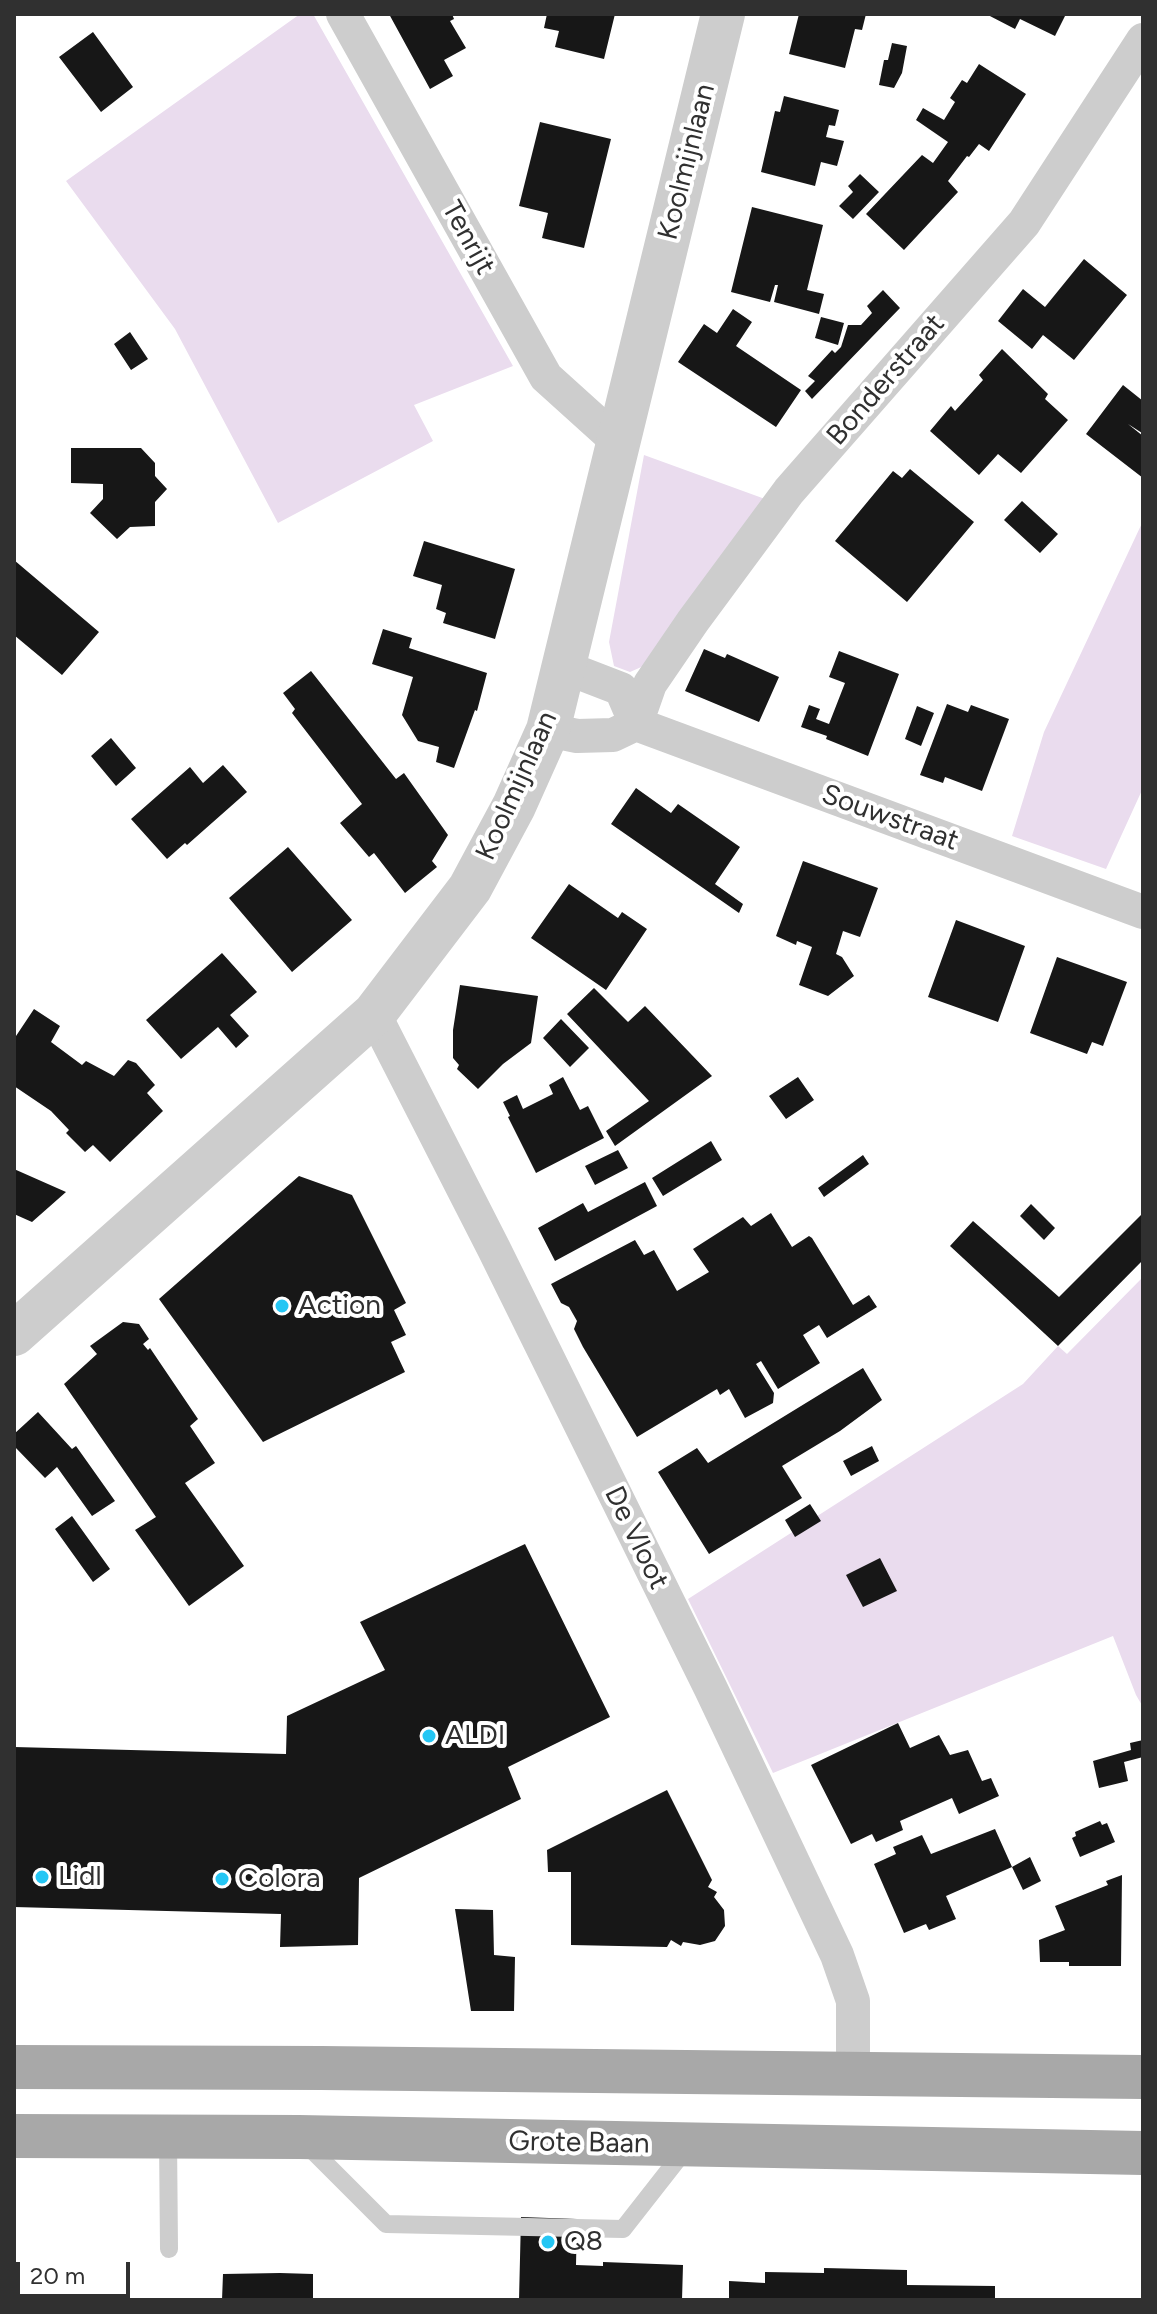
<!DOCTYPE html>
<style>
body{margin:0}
#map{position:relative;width:1157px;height:2314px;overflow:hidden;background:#fff;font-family:Figtree,sans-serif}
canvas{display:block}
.frame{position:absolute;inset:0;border:16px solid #303030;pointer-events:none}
.scale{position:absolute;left:16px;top:2262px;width:114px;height:36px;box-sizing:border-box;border:4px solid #303030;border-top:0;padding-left:10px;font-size:24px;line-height:28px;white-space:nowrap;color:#303030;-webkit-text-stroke:6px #fff;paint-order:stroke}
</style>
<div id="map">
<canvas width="1157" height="2314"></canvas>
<div class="frame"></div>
<div class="scale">20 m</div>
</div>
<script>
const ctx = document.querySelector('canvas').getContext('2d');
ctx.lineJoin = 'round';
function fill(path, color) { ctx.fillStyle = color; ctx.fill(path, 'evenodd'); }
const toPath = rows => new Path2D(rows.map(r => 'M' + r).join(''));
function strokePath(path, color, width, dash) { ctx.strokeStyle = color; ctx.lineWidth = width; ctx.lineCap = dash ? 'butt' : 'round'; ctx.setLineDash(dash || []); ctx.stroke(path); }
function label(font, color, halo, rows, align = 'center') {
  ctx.font = font + ' Figtree,sans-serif'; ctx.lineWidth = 8; ctx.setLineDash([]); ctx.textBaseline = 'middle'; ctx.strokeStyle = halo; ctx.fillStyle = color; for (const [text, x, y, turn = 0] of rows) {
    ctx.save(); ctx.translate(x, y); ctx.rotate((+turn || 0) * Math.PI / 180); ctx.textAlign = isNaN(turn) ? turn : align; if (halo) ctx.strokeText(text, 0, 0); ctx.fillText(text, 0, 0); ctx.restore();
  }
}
fill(toPath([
 [300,14,313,14,513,366,414,405,433,441,278,523,175,329,66,181],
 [644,455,765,499,648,664,630,672,614,666,609,642],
 [1143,521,1143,788,1106,869,1012,836,1044,732],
 [1143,1277,1143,1707,1136,1695,1113,1636,773,1773,688,1599,1023,1384,1058,1346,1067,1354]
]), '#eadcee');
fill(toPath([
 [389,14,452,14,454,19,450,21,466,48,444,60,453,76,430,89],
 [547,14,615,14,604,59,555,47,559,31,544,28],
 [799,14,866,14,862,30,855,29,845,68,789,54],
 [986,14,1066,14,1055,36,1020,19,1015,29],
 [93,32,133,87,101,112,59,57],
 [892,43,907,46,902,73,894,88,879,85,884,60,888,60],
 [979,64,1026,94,989,151,979,144,969,157,967,156,948,181,958,192,904,250,866,214,922,155,933,163,948,142,916,120,923,108,944,120,955,102,950,98,962,80,967,83],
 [784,96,839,110,835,126,829,125,826,137,844,141,837,166,821,162,815,186,761,172,775,111,780,112],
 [540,122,611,139,584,248,542,238,548,213,519,206],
 [860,174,879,192,853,219,839,206,853,192,848,186],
 [752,207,823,225,807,290,824,294,819,314,774,302,778,285,775,285,770,302,731,292],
 [1084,259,1127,295,1074,360,1043,335,1032,349,998,321,1023,289,1045,307],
 [883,290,900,308,812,399,805,391,815,381,808,376,832,350,835,353,841,347,848,325,861,325,872,313,867,306],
 [733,309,752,322,736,346,801,390,776,427,678,362,704,324,717,333],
 [821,317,844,323,838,345,815,338],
 [130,332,148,359,131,370,114,344],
 [1002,349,1048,394,1045,399,1068,420,1021,473,998,454,979,475,930,431,951,406,955,411,983,380,979,375],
 [1123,385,1143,401,1143,432,1142,433,1128,424,1143,436,1143,478,1086,434],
 [71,448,141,448,155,463,155,476,167,489,155,502,155,526,130,527,117,539,90,513,103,499,103,484,71,483],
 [910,469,974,522,907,602,835,541,893,471,902,478],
 [1022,501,1058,534,1040,553,1004,520],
 [424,541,515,569,495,639,443,623,446,613,436,609,442,585,413,576],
 [14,560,99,632,62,675,14,635],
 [383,629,412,638,409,648,487,673,477,711,475,710,454,768,436,762,439,747,418,741,402,715,413,677,372,664],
 [704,649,725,658,727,654,779,677,759,722,685,691],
 [839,651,899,674,868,756,826,739,827,736,801,727,809,705,820,709,816,719,829,724,845,683,829,677],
 [311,671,396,779,404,773,448,835,432,861,437,867,405,893,374,853,369,857,340,823,362,804,292,713,295,709,283,693],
 [947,704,968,712,971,705,1009,719,982,791,945,777,943,783,920,775],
 [917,706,934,713,921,746,905,739],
 [111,738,136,768,116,786,91,756],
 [223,765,247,792,187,845,185,843,167,859,131,819,190,767,203,783],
 [636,788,671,813,678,804,740,847,715,884,743,904,739,913,611,824],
 [288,847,352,920,292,972,229,898],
 [803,861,878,888,860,937,843,931,836,954,842,957,854,976,828,996,799,985,812,947,797,941,796,945,776,936],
 [569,884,618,918,622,912,647,929,606,990,531,938],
 [956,920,1025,946,998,1022,928,997],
 [222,953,257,992,230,1015,249,1036,236,1048,218,1027,181,1059,146,1020],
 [1057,957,1127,982,1103,1046,1092,1042,1087,1054,1030,1033],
 [460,985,538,996,531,1043,503,1064,478,1089,457,1069,459,1065,453,1058,453,1030],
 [594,988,628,1022,645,1006,712,1076,615,1146,606,1131,649,1101,567,1014],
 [34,1009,60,1026,51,1042,82,1065,86,1061,114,1076,128,1060,136,1063,155,1085,147,1093,163,1111,110,1162,93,1145,85,1152,66,1133,69,1130,51,1111,14,1086,14,1039],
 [561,1019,589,1048,570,1067,543,1038],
 [563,1077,580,1110,588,1106,604,1138,536,1173,508,1117,510,1116,503,1102,517,1095,523,1109,553,1094,549,1085],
 [798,1077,814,1100,786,1119,769,1096],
 [711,1141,722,1160,663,1196,652,1178],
 [618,1150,628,1168,595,1185,585,1166],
 [863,1155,869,1164,824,1197,818,1188],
 [14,1169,66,1192,32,1222,14,1214],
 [299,1176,352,1195,406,1303,394,1310,406,1335,391,1342,405,1372,263,1442,159,1299],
 [645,1182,657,1206,555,1261,538,1228,583,1203,588,1212],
 [1031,1204,1055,1228,1044,1240,1020,1216],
 [771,1213,792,1247,809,1236,812,1238,853,1305,869,1295,877,1307,827,1338,819,1325,803,1335,820,1363,778,1389,761,1361,756,1364,774,1393,773,1403,745,1418,729,1389,720,1395,717,1389,637,1437,583,1347,574,1329,577,1321,569,1307,561,1303,551,1284,635,1240,644,1255,654,1250,677,1291,709,1272,693,1249,743,1217,751,1226],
 [1141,1215,1143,1217,1143,1260,1058,1346,950,1246,973,1221,1059,1297],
 [123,1322,139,1324,149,1339,143,1344,148,1350,150,1348,198,1419,190,1426,215,1463,185,1483,244,1566,189,1606,135,1530,156,1517,64,1384,97,1354,90,1346],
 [863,1368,882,1400,840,1431,782,1466,802,1498,709,1554,658,1472,697,1448,708,1463],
 [38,1412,72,1449,76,1446,115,1501,92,1516,57,1467,45,1478,14,1446,14,1434],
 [872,1446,879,1461,851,1476,843,1461],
 [810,1504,821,1521,795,1537,785,1520],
 [72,1516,110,1569,93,1582,55,1529],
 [525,1544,610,1717,508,1767,521,1799,359,1878,358,1945,280,1947,281,1914,14,1907,14,1747,286,1754,287,1716,385,1670,360,1622],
 [880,1558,897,1591,863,1607,846,1575],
 [898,1723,910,1748,939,1735,950,1755,968,1750,982,1781,991,1778,999,1796,959,1814,952,1798,900,1821,903,1830,876,1842,872,1834,851,1844,811,1765],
 [1143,1740,1143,1757,1124,1762,1128,1781,1099,1788,1093,1761,1131,1750,1130,1743],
 [667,1790,712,1880,708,1887,717,1892,714,1897,724,1910,725,1926,715,1941,700,1945,683,1942,681,1946,671,1940,667,1947,571,1945,571,1872,548,1872,547,1850],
 [1100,1821,1102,1825,1107,1823,1115,1842,1080,1857,1072,1838,1076,1836,1075,1832],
 [995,1829,1012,1867,946,1896,956,1919,929,1930,926,1924,904,1933,874,1864,896,1854,893,1847,922,1835,931,1854],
 [1030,1857,1041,1881,1023,1890,1012,1867],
 [1122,1875,1121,1966,1069,1966,1069,1962,1040,1962,1039,1940,1065,1930,1055,1906,1108,1885,1106,1881],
 [455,1909,493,1910,494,1955,515,1957,514,2011,471,2011],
 [521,2217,577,2219,576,2265,603,2266,603,2262,683,2265,682,2300,519,2300],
 [824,2268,907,2270,907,2285,995,2286,995,2300,729,2300,729,2281,765,2283,765,2272,824,2273],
 [280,2273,313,2274,313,2300,222,2300,223,2274]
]), '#171717');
strokePath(toPath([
 [168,2137,169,2249],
 [304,2142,386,2224,623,2229,688,2146]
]), '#cdcdcd', 18);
strokePath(toPath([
 [343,14,546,377,618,442],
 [564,667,621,689,636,724],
 [636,724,650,684,693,621,789,491,1024,223,1143,40],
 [548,730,577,736,613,735,636,724,1143,912],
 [374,1014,494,1249,711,1689,837,1955,853,2001,853,2074]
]), '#cdcdcd', 34);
strokePath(toPath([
 [14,1334,374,1014,470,888,514,806,548,730,723,14]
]), '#cdcdcd', 44);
strokePath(toPath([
 [14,2067,321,2068,1143,2077],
 [14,2136,299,2137,1143,2153]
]), '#a8a8a8', 44);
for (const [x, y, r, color] of [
 [282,1306,8,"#24c6f4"],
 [429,1736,8,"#24c6f4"],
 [42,1877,8,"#24c6f4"],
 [222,1879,8,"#24c6f4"],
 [548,2242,8,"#24c6f4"]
]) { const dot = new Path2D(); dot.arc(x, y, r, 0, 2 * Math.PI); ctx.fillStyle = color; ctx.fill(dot); strokePath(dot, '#fff', 3); }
label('28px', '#303030', '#fff', [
 ["Koolmijnlaan",687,162,-76],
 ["Tenrijt",468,238,61],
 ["Bonderstraat",886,380,-49],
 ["Koolmijnlaan",517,786,-66],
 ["Souwstraat",890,818,20],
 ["De Vloot",636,1538,64],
 ["Grote Baan",579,2143,1]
]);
label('28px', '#303030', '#fff', [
 ["Action",298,1306],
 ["ALDI",445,1736],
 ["Lidl",58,1877],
 ["Colora",238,1879],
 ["Q8",564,2242]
], 'left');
</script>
